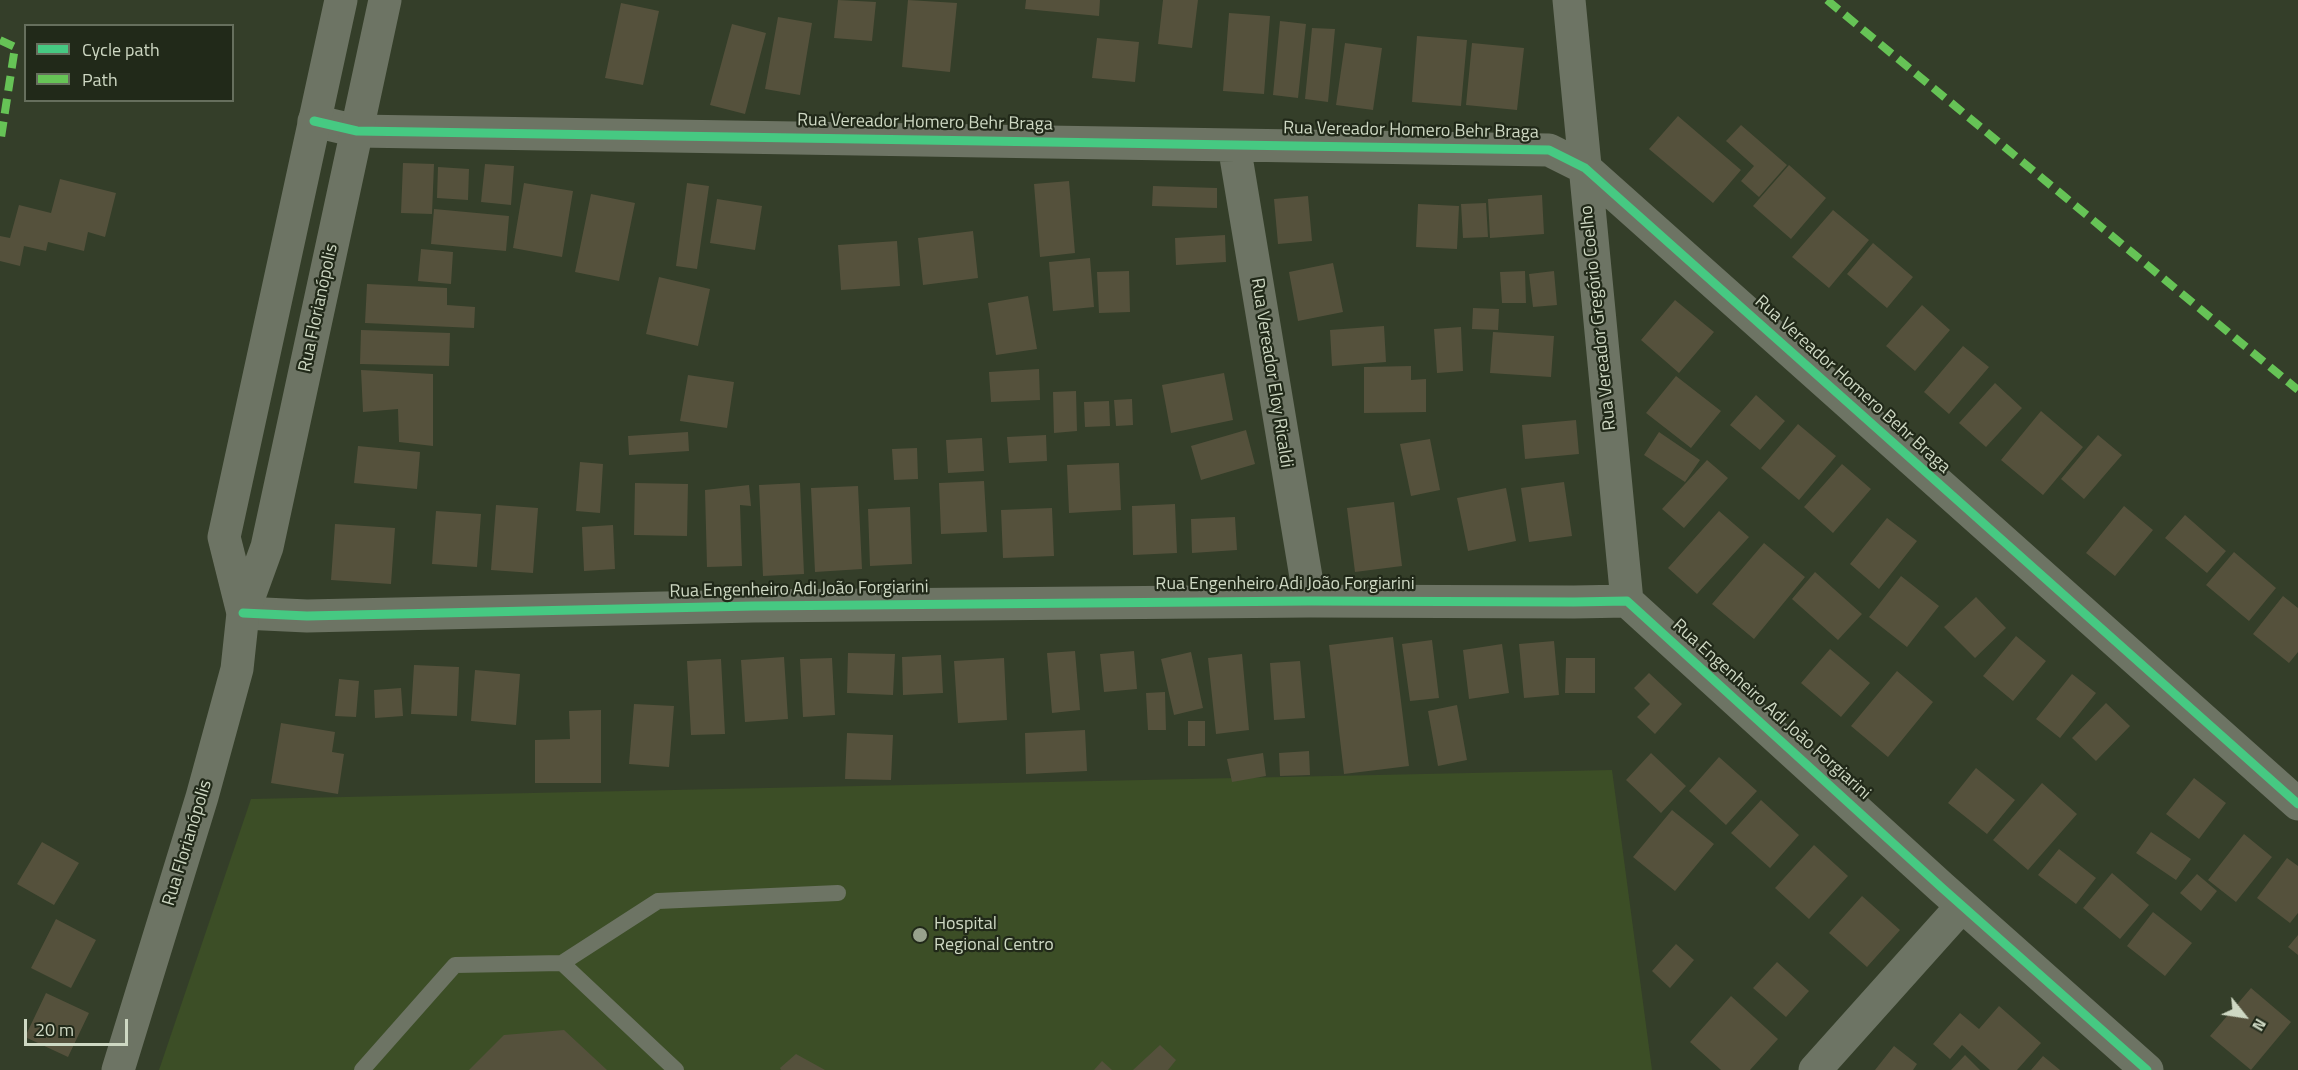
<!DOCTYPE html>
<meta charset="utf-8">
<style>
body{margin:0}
#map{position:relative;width:2298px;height:1070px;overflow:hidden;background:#343e29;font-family:"Titillium Web",sans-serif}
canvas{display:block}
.legend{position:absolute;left:24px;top:24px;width:210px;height:78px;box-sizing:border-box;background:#212919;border:2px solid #666f5d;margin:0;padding:8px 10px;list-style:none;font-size:18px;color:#ced8c3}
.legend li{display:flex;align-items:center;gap:12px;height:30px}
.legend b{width:30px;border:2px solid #666f5d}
.north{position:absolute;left:2214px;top:986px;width:60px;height:60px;-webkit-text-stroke:4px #212919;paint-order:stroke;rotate:120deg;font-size:16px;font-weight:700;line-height:24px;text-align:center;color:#ced8c3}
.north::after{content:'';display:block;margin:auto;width:21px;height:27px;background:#ced8c3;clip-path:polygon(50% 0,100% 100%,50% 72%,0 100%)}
.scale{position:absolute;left:24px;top:1019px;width:104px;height:27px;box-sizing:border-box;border:3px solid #ced8c3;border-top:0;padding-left:8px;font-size:18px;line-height:21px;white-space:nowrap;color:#ced8c3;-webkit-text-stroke:4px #212919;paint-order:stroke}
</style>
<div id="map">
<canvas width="2298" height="1070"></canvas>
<ul class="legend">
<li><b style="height:8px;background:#46c982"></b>Cycle path</li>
<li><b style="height:8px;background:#66c356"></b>Path</li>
</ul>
<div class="north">N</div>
<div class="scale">20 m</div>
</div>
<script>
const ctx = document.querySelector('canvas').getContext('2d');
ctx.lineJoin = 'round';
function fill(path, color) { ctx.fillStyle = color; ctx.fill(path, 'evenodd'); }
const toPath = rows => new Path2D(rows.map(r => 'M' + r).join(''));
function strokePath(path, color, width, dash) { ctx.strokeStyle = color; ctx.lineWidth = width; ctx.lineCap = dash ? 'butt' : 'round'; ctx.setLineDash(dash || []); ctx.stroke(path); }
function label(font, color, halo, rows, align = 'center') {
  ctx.font = font + ' "Titillium Web",sans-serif'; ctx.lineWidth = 4.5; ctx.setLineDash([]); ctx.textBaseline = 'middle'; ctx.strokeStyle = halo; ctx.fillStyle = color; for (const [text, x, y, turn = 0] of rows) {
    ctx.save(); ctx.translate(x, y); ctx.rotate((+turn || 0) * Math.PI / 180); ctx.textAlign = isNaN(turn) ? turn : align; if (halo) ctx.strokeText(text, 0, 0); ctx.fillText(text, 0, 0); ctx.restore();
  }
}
fill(toPath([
 [1612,770,1652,1070,159,1070,251,799]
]), '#3c4e26');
fill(toPath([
 [838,0,876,2,872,41,834,38],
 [908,0,957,3,950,72,902,67],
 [1026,0,1100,0,1099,16,1025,9],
 [1163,0,1198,0,1192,48,1158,44],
 [621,3,659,11,643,85,605,78],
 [1229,13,1270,16,1264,94,1223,91],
 [778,17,812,23,800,95,765,89],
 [1280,21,1306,24,1298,98,1273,95],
 [732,24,766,33,745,114,710,105],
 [1312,28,1335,29,1328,102,1305,99],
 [1417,36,1467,40,1461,106,1412,102],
 [1097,38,1139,42,1135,82,1092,78],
 [1345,43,1382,48,1373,110,1336,105],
 [1472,43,1524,48,1517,110,1466,105],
 [1678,116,1741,170,1713,203,1649,149],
 [1741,125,1787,165,1759,197,1741,181,1754,166,1726,141],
 [403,163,434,164,432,214,401,213],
 [485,164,514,166,511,205,481,202],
 [1789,165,1826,198,1791,239,1753,206],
 [438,167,469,169,468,200,437,198],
 [60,179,116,193,105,237,88,232,84,251,48,242,46,251,24,246,20,266,0,261,0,236,10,238,19,205,51,213],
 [1069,181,1075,253,1040,257,1034,184],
 [524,183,573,191,562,257,513,248],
 [687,183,709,186,697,269,676,266],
 [1153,186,1217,188,1217,208,1152,206],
 [591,194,635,203,619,281,575,272],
 [1542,195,1544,234,1490,238,1488,199],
 [1308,196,1312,241,1278,244,1274,199],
 [717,199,762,206,755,250,710,243],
 [1486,203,1488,237,1463,238,1461,204],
 [1418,204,1459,206,1457,249,1416,247],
 [434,209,509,216,506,251,431,244],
 [1833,210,1869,240,1829,288,1792,257],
 [973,231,978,278,923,285,918,238],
 [1225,235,1226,262,1176,265,1175,238],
 [897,241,900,286,841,290,838,245],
 [1873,243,1913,277,1887,308,1847,274],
 [421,249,453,252,451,284,418,281],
 [1090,258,1094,307,1053,311,1049,262],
 [1333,263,1343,312,1298,321,1289,272],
 [1129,271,1130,312,1099,313,1097,272],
 [1525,271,1526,303,1502,303,1500,272],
 [1554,271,1557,305,1533,307,1529,274],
 [659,277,710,289,698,346,646,334],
 [367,284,447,288,447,305,475,307,474,328,365,323],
 [1028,296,1037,349,996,355,988,303],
 [1675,300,1714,332,1679,373,1641,340],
 [1922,305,1950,330,1915,371,1886,346],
 [1473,308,1499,309,1498,330,1472,329],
 [1384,326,1386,362,1332,366,1330,330],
 [1461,327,1463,371,1437,373,1434,329],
 [361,330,450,333,449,366,360,364],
 [1493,332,1554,336,1551,377,1490,373],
 [1963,346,1989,367,1949,414,1924,392],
 [1411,366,1411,380,1426,379,1426,412,1364,413,1364,367],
 [1039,369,1040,400,991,402,989,372],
 [361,370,433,374,433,446,399,442,398,409,363,412],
 [1224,373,1233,420,1171,433,1162,385],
 [688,375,734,382,727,428,680,421],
 [1676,376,1721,411,1691,448,1646,413],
 [1995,383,2022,408,1986,447,1959,423],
 [1076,391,1077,431,1054,433,1053,392],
 [1756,395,1785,421,1760,450,1730,425],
 [1132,399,1133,425,1116,426,1114,400],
 [1109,401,1110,426,1085,427,1084,402],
 [2041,411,2083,447,2043,495,2001,460],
 [1576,420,1579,454,1525,459,1522,425],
 [1798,424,1836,456,1799,500,1761,468],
 [1246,430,1255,464,1201,480,1191,446],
 [688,432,689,451,629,455,628,436],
 [1659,432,1700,460,1685,482,1644,455],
 [1046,435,1047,461,1009,463,1007,437],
 [2098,435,2122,455,2084,499,2061,479],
 [982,438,984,471,948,473,946,440],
 [1430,439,1440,490,1411,496,1400,444],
 [358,446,420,452,417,489,354,483],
 [917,448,918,479,894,480,892,449],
 [1707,460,1728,478,1684,528,1662,509],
 [580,462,603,464,600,513,576,511],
 [1119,463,1121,510,1069,513,1067,465],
 [1842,464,1871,489,1833,533,1804,507],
 [984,481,987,532,941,534,939,483],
 [1564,482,1572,536,1529,542,1521,488],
 [635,483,688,484,687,536,634,535],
 [800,483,804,574,763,576,759,485],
 [749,485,751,506,740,505,742,566,707,567,705,490],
 [858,486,862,569,815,572,811,488],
 [1506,488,1516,541,1468,551,1457,498],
 [1394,502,1402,566,1355,572,1347,508],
 [1175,504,1177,553,1133,555,1132,506],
 [496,505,538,508,533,573,491,570],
 [2124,506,2153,530,2115,576,2086,553],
 [910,507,912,564,870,566,868,509],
 [1052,508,1054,556,1003,558,1001,510],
 [436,511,481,514,477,567,432,564],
 [1719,511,1749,537,1697,594,1668,568],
 [2185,515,2226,551,2207,573,2165,538],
 [1235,517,1237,550,1192,553,1191,519],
 [1887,518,1917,541,1879,589,1850,564],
 [335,524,395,528,391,584,331,580],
 [613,525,615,569,584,571,582,527],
 [1764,543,1805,577,1754,639,1712,604],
 [2234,552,2276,588,2249,621,2206,585],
 [1815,572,1862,614,1838,640,1792,599],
 [1901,576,1939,606,1907,647,1869,617],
 [2283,596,2298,608,2298,652,2289,663,2253,634],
 [1976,597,2006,628,1975,658,1944,627],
 [2016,636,2046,661,2013,701,1983,676],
 [1393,637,1409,766,1344,774,1329,645],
 [1432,640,1439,698,1410,701,1402,644],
 [1554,641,1559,695,1524,698,1519,644],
 [1502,644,1509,693,1469,699,1463,650],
 [1830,649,1870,683,1841,717,1801,683],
 [1075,651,1080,710,1052,713,1047,653],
 [1134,651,1137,689,1104,692,1100,654],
 [1191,652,1203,708,1174,715,1161,659],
 [848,653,895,654,893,695,847,693],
 [1242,654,1249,730,1216,734,1208,658],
 [941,655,943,693,903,695,902,657],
 [784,657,788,719,745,722,741,660],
 [832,658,835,715,803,717,800,659],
 [1004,658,1007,720,958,723,954,661],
 [1566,658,1595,658,1595,693,1565,693],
 [721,659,725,734,691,735,687,661],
 [1300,661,1305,718,1274,720,1270,663],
 [414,665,459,667,457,716,411,714],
 [475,670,520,674,516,725,471,721],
 [1897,671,1933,702,1888,757,1851,726],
 [1649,673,1682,704,1655,734,1637,717,1650,704,1634,688],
 [2072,674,2096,693,2060,738,2036,719],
 [339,679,359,681,356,717,335,716],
 [401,688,403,716,375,718,374,690],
 [1165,692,1166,730,1148,730,1146,693],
 [2106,703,2130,726,2096,761,2072,738],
 [634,704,674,706,669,767,629,764],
 [1457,705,1467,760,1438,766,1428,711],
 [601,710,601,783,535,783,535,740,570,739,569,711],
 [1188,721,1205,721,1205,746,1188,746],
 [281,723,335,732,332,752,344,754,338,794,271,783],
 [1085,730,1087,771,1026,774,1025,733],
 [847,733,893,735,891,780,845,779],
 [1309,751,1310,775,1280,776,1279,753],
 [1263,753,1266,776,1232,782,1227,759],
 [1651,753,1686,786,1661,813,1626,780],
 [1719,757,1757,791,1726,825,1689,791],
 [1976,768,2015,800,1987,834,1948,803],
 [2194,778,2226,803,2199,839,2166,814],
 [2042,783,2077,814,2028,870,1993,840],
 [1761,800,1799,835,1770,868,1731,833],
 [1672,810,1714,844,1675,891,1633,857],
 [2151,832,2191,859,2176,880,2136,853],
 [2244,834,2272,857,2236,902,2208,880],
 [42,842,79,863,54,905,17,884],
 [1814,845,1848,876,1809,919,1775,888],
 [2059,849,2096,878,2076,904,2038,875],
 [2287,858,2298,866,2298,913,2290,923,2257,898],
 [2112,873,2149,905,2120,939,2083,908],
 [2197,874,2217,891,2201,911,2180,893],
 [1862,896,1900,930,1867,967,1829,933],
 [2153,912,2192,943,2165,976,2127,946],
 [56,919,96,940,71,988,31,968],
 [2298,935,2298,955,2288,947],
 [1676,944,1694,960,1670,988,1652,971],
 [1777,962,1809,991,1786,1017,1753,988],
 [2251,988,2291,1022,2251,1070,2210,1036],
 [46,993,89,1013,68,1057,25,1037],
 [1731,996,1778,1039,1750,1070,1721,1070,1690,1042],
 [1999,1006,2041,1043,2017,1070,1990,1070,1962,1045,1950,1059,1933,1044,1960,1013,1979,1029],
 [564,1030,607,1070,469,1070,504,1035],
 [1160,1045,1176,1060,1168,1070,1133,1070],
 [1894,1046,1917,1064,1913,1070,1875,1070],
 [796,1054,825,1070,781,1070,780,1068],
 [1965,1055,1980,1070,1951,1070],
 [2043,1056,2060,1070,2031,1070],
 [1102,1061,1112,1070,1094,1070]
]), '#55513c');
strokePath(toPath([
 [562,963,676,1070],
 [362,1070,455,965,562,963,658,901,838,893]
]), '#6d7464', 16);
strokePath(toPath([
 [1569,0,1627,601],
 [314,121,357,131,1549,150,1585,168,2298,804],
 [1234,145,1310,601],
 [243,613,307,616,753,606,1310,601,1574,602,1627,601,1941,887,2147,1070],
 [1815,1070,1962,906]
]), '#6d7464', 33);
strokePath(toPath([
 [243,613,224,537,341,0],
 [118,1070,202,797,237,669,243,613,267,547,385,0]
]), '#6d7464', 33);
strokePath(toPath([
 [1827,0,2298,390],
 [0,40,15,47,0,144]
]), '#66c356', 8, [15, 8]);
strokePath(toPath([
 [314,121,357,131,1549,150,1585,168,2298,804],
 [243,613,307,616,753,606,1310,601,1574,602,1627,601,1941,887,2147,1070]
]), '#46c982', 9);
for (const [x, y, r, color] of [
 [920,935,8,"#98a28d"]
]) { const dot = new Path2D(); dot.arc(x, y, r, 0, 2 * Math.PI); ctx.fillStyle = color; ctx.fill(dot); strokePath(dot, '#212919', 2); }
label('18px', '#ced8c3', '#212919', [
 ["Rua Vereador Homero Behr Braga",925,123,1],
 ["Rua Vereador Homero Behr Braga",1411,131,1],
 ["Rua Florianópolis",319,308,-78],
 ["Rua Vereador Gregório Coelho",1599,318,-96],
 ["Rua Vereador Eloy Ricaldi",1271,373,81],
 ["Rua Vereador Homero Behr Braga",1852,385,42],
 ["Rua Engenheiro Adi João Forgiarini",1285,585],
 ["Rua Engenheiro Adi João Forgiarini",799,590,-1],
 ["Rua Engenheiro Adi João Forgiarini",1771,710,42],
 ["Rua Florianópolis",188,843,-73]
]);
label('18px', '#ced8c3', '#212919', [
 ["Hospital",934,925],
 ["Regional Centro",934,946]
], 'left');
</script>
